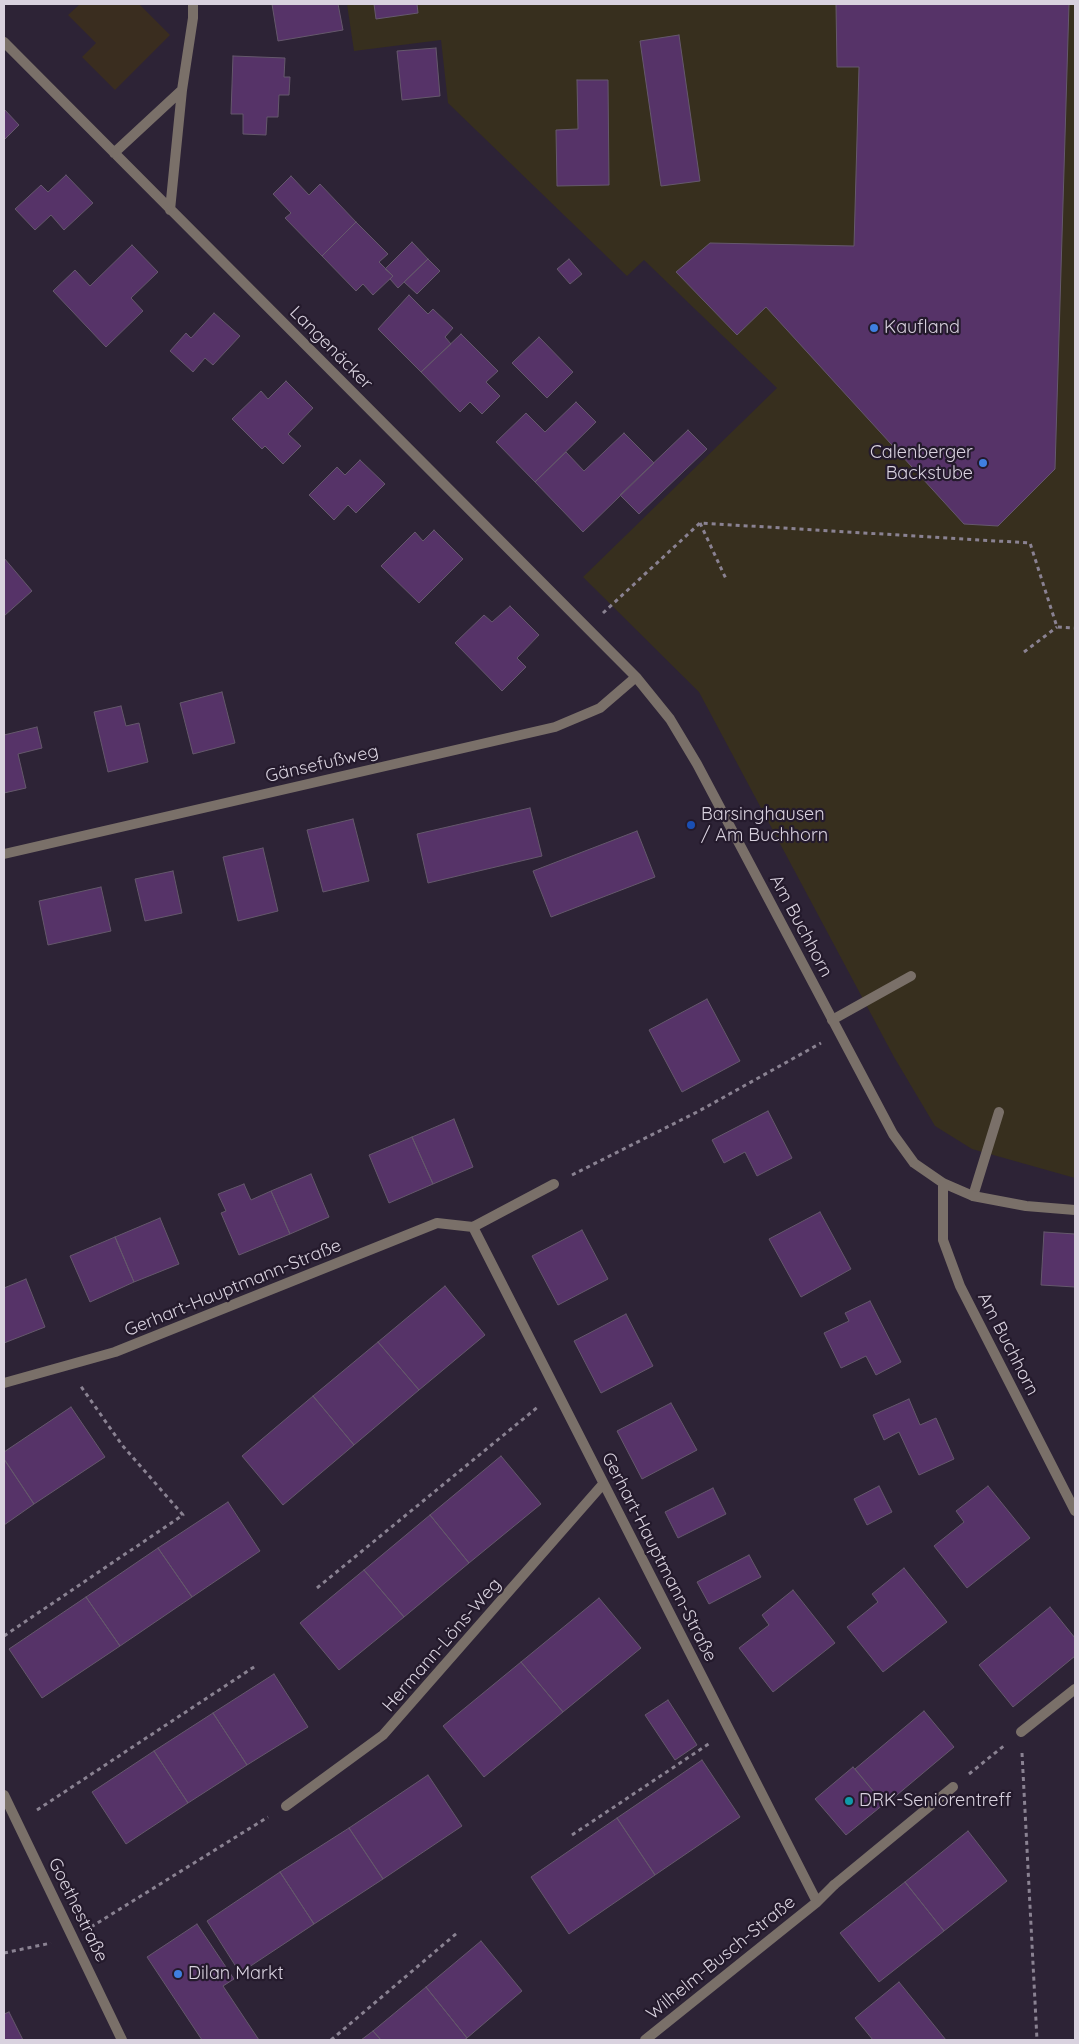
<!DOCTYPE html>
<meta charset="utf-8">
<style>
body{margin:0}
#map{position:relative;width:1079px;height:2044px;overflow:hidden;background:#2d2336;font-family:Quicksand,sans-serif}
canvas{display:block}
.frame{position:absolute;inset:0;border:5px solid #d9d2df;pointer-events:none}
</style>
<div id="map">
<canvas width="1079" height="2044"></canvas>
<div class="frame"></div>
</div>
<script>
const ctx = document.querySelector('canvas').getContext('2d');
ctx.lineJoin = 'round';
function fill(path, color) { ctx.fillStyle = color; ctx.fill(path, 'evenodd'); }
const toPath = rows => new Path2D(rows.map(r => 'M' + r).join(''));
function strokePath(path, color, width, dash) { ctx.strokeStyle = color; ctx.lineWidth = width; ctx.lineCap = dash ? 'butt' : 'round'; ctx.setLineDash(dash || []); ctx.stroke(path); }
function label(font, color, halo, rows, align = 'center') {
  ctx.font = font + ' Quicksand,sans-serif'; ctx.lineWidth = 4.5; ctx.setLineDash([]); ctx.textBaseline = 'middle'; ctx.strokeStyle = halo; ctx.fillStyle = color; for (const [text, x, y, turn = 0] of rows) {
    ctx.save(); ctx.translate(x, y); ctx.rotate((+turn || 0) * Math.PI / 180); ctx.textAlign = isNaN(turn) ? turn : align; if (halo) ctx.strokeText(text, 0, 0); ctx.fillText(text, 0, 0); ctx.restore();
  }
}
fill(toPath([
 [347,4,1075,4,1075,1178,972,1149,935,1126,894,1057,699,692,583,577,777,388,644,260,627,276,448,103,441,40,354,51]
]), '#372f1e');
fill(toPath([
 [80,4,139,4,170,35,115,90,82,57,96,43,68,15]
]), '#3a2d1f');
const building = toPath([
 [272,4,338,4,343,30,278,41,272,4],
 [374,4,417,4,418,13,376,19,374,4],
 [836,4,1069,4,1055,469,998,526,964,524,766,307,737,335,676,272,710,243,854,246,859,67,837,67,836,4],
 [679,35,700,181,661,186,640,41,679,35],
 [436,48,440,96,402,100,397,51,436,48],
 [233,56,285,58,284,77,290,77,289,95,279,95,278,117,267,117,266,135,243,134,243,114,231,114,233,56],
 [577,80,608,80,609,185,557,186,556,130,578,129,577,80],
 [4,109,19,125,4,140,4,109],
 [66,175,93,203,64,230,51,215,35,230,15,209,41,185,48,192,66,175],
 [291,176,309,195,320,184,356,222,322,256,285,218,291,213,273,194,291,176],
 [356,222,388,254,379,262,393,276,373,295,363,284,356,291,322,256,356,222],
 [412,242,428,259,398,288,390,279,393,276,385,269,412,242],
 [132,245,158,272,131,298,143,311,106,347,53,291,75,270,90,286,132,245],
 [428,259,440,271,417,294,404,282,428,259],
 [569,259,582,274,570,284,557,269,569,259],
 [409,295,428,314,433,309,453,328,445,337,451,344,421,372,378,329,409,295],
 [214,313,240,336,213,365,205,358,193,372,170,351,186,333,191,338,214,313],
 [461,334,498,371,486,382,500,396,482,414,470,402,460,412,421,372,461,334],
 [539,337,573,372,547,398,512,363,539,337],
 [286,381,313,408,288,434,301,446,283,464,265,446,262,449,232,419,261,391,268,399,286,381],
 [576,402,596,422,535,482,496,442,526,413,545,432,576,402],
 [688,430,707,449,639,514,620,495,688,430],
 [624,433,654,463,583,532,535,482,566,452,584,471,624,433],
 [360,460,385,484,356,513,348,505,334,520,309,495,337,467,345,475,360,460],
 [434,530,463,559,419,603,381,566,415,532,423,541,434,530],
 [4,558,32,591,4,616,4,558],
 [510,606,539,635,517,658,526,667,502,691,455,643,484,615,492,622,510,606],
 [222,692,235,743,193,754,180,703,222,692],
 [121,706,126,726,139,723,148,762,108,772,94,712,121,706],
 [37,727,42,748,18,754,26,788,4,793,4,735,37,727],
 [530,808,542,856,428,883,417,834,530,808],
 [353,819,369,881,323,892,307,830,353,819],
 [637,831,655,877,551,917,533,871,637,831],
 [263,848,278,911,238,921,223,857,263,848],
 [173,871,182,913,145,921,135,879,173,871],
 [101,887,111,931,48,945,39,901,101,887],
 [707,999,740,1061,682,1092,649,1030,707,999],
 [768,1111,792,1158,757,1176,745,1152,724,1163,712,1140,768,1111],
 [454,1119,473,1167,433,1184,412,1137,454,1119],
 [412,1137,433,1184,389,1203,369,1155,412,1137],
 [311,1174,329,1217,290,1234,271,1191,311,1174],
 [244,1184,251,1200,271,1191,290,1234,239,1255,221,1213,226,1211,218,1194,244,1184],
 [820,1212,851,1269,801,1297,769,1239,820,1212],
 [160,1218,179,1264,134,1282,115,1237,160,1218],
 [582,1230,608,1279,558,1305,532,1256,582,1230],
 [1044,1232,1075,1234,1075,1287,1041,1285,1044,1232],
 [115,1237,134,1282,90,1302,70,1256,115,1237],
 [26,1279,45,1327,4,1343,4,1288,26,1279],
 [445,1286,485,1335,419,1390,378,1342,445,1286],
 [870,1301,901,1362,876,1375,866,1356,841,1368,824,1333,849,1321,845,1313,870,1301],
 [626,1314,653,1366,601,1393,574,1341,626,1314],
 [378,1342,419,1390,354,1445,313,1396,378,1342],
 [313,1396,354,1445,283,1505,242,1456,313,1396],
 [909,1399,920,1425,936,1418,954,1459,919,1475,899,1432,884,1440,873,1415,909,1399],
 [671,1403,697,1450,642,1479,617,1431,671,1403],
 [71,1407,105,1457,34,1504,4,1459,4,1452,71,1407],
 [501,1456,541,1504,469,1563,430,1515,501,1456],
 [4,1459,34,1504,4,1525,4,1459],
 [879,1486,892,1512,867,1525,854,1499,879,1486],
 [988,1486,1030,1538,967,1588,934,1546,964,1522,956,1511,988,1486],
 [713,1488,726,1514,678,1538,665,1512,713,1488],
 [228,1502,260,1551,192,1597,158,1548,228,1502],
 [430,1515,469,1563,404,1617,364,1570,430,1515],
 [158,1548,192,1597,120,1646,86,1597,158,1548],
 [749,1555,761,1577,709,1604,697,1582,749,1555],
 [904,1568,947,1622,883,1672,847,1627,878,1602,872,1594,904,1568],
 [364,1570,404,1617,339,1670,300,1623,364,1570],
 [793,1590,835,1643,773,1692,739,1648,769,1625,762,1615,793,1590],
 [86,1597,120,1646,42,1698,9,1649,86,1597],
 [599,1598,641,1648,563,1712,521,1662,599,1598],
 [1050,1607,1075,1638,1075,1656,1013,1707,979,1665,1050,1607],
 [521,1662,563,1712,484,1777,443,1726,521,1662],
 [274,1674,308,1727,247,1765,213,1713,274,1674],
 [668,1700,697,1745,675,1760,645,1715,668,1700],
 [924,1711,954,1747,885,1805,855,1769,924,1711],
 [213,1713,247,1765,188,1803,154,1751,213,1713],
 [154,1751,188,1803,126,1844,92,1792,154,1751],
 [702,1760,740,1817,655,1875,617,1818,702,1760],
 [853,1767,884,1804,846,1835,815,1799,853,1767],
 [428,1775,462,1826,383,1879,349,1828,428,1775],
 [617,1818,655,1875,569,1934,531,1877,617,1818],
 [349,1828,383,1879,314,1924,280,1872,349,1828],
 [968,1831,1007,1881,944,1931,905,1882,968,1831],
 [280,1872,314,1924,240,1973,207,1921,280,1872],
 [905,1882,944,1931,879,1982,840,1933,905,1882],
 [197,1924,234,1979,223,1986,259,2040,202,2040,147,1957,197,1924],
 [481,1941,522,1991,467,2038,426,1987,481,1941],
 [899,1982,946,2040,873,2040,855,2018,899,1982],
 [426,1987,467,2038,464,2040,381,2040,373,2031,426,1987],
 [9,2012,23,2040,4,2040,4,2014,9,2012],
 [373,2031,381,2040,361,2040,373,2031]
]);
fill(building, '#563368');
strokePath(building, '#65586c', 1);
strokePath(toPath([
 [700,523,727,581],
 [603,613,700,523,1030,543,1057,627,1075,628],
 [1024,652,1057,627],
 [572,1175,699,1111,821,1043],
 [317,1588,539,1406],
 [4,1636,183,1515,122,1445,80,1385],
 [1022,1753,1037,2040],
 [969,1774,1005,1745],
 [37,1810,257,1665],
 [572,1835,710,1743],
 [91,1927,268,1817],
 [4,1953,51,1943],
 [331,2040,457,1933]
]), '#8a8292', 3, [4, 4]);
strokePath(toPath([
 [832,1020,911,976],
 [973,1196,999,1112],
 [1021,1732,1075,1689],
 [834,1885,953,1787]
]), '#7a7069', 10);
strokePath(toPath([
 [4,42,636,677,670,719,697,764,893,1134,914,1163,943,1183,973,1196,1026,1206,1075,1210],
 [114,153,182,90],
 [170,210,182,90,193,18,193,4],
 [4,854,555,727,600,708,636,677],
 [943,1183,943,1240,960,1286,1075,1511],
 [554,1184,473,1227,817,1902],
 [4,1383,115,1352,437,1223,473,1227],
 [4,1795,122,2040],
 [286,1806,383,1735,603,1484],
 [645,2040,817,1902,834,1885]
]), '#7a7069', 10);
for (const [x, y, r, color] of [
 [874,328,5,"#3f7fe0"],
 [983,463,5,"#3f7fe0"],
 [691,825,5,"#1a4fb4"],
 [849,1801,5,"#0f9aa8"],
 [178,1974,5,"#3f7fe0"]
]) { const dot = new Path2D(); dot.arc(x, y, r, 0, 2 * Math.PI); ctx.fillStyle = color; ctx.fill(dot); strokePath(dot, '#241a2c', 2); }
label('18px', '#d9d2df', '#241a2c', [
 ["Kaufland",884,328],
 ["Calenberger",973,453,"right"],
 ["Backstube",973,474,"right"],
 ["Barsinghausen",701,815],
 ["/ Am Buchhorn",701,836],
 ["DRK-Seniorentreff",859,1801],
 ["Dilan Markt",188,1974]
], 'left');
label('18px', '#d9d2df', '#241a2c', [
 ["Langenäcker",331,348,45],
 ["Gänsefußweg",322,764,-13],
 ["Am Buchhorn",801,926,62],
 ["Gerhart-Hauptmann-Straße",233,1288,-22],
 ["Am Buchhorn",1008,1344,63],
 ["Gerhart-Hauptmann-Straße",659,1557,63],
 ["Hermann-Löns-Weg",442,1645,-49],
 ["Goethestraße",78,1910,64],
 ["Wilhelm-Busch-Straße",721,1958,-39]
]);
</script>
